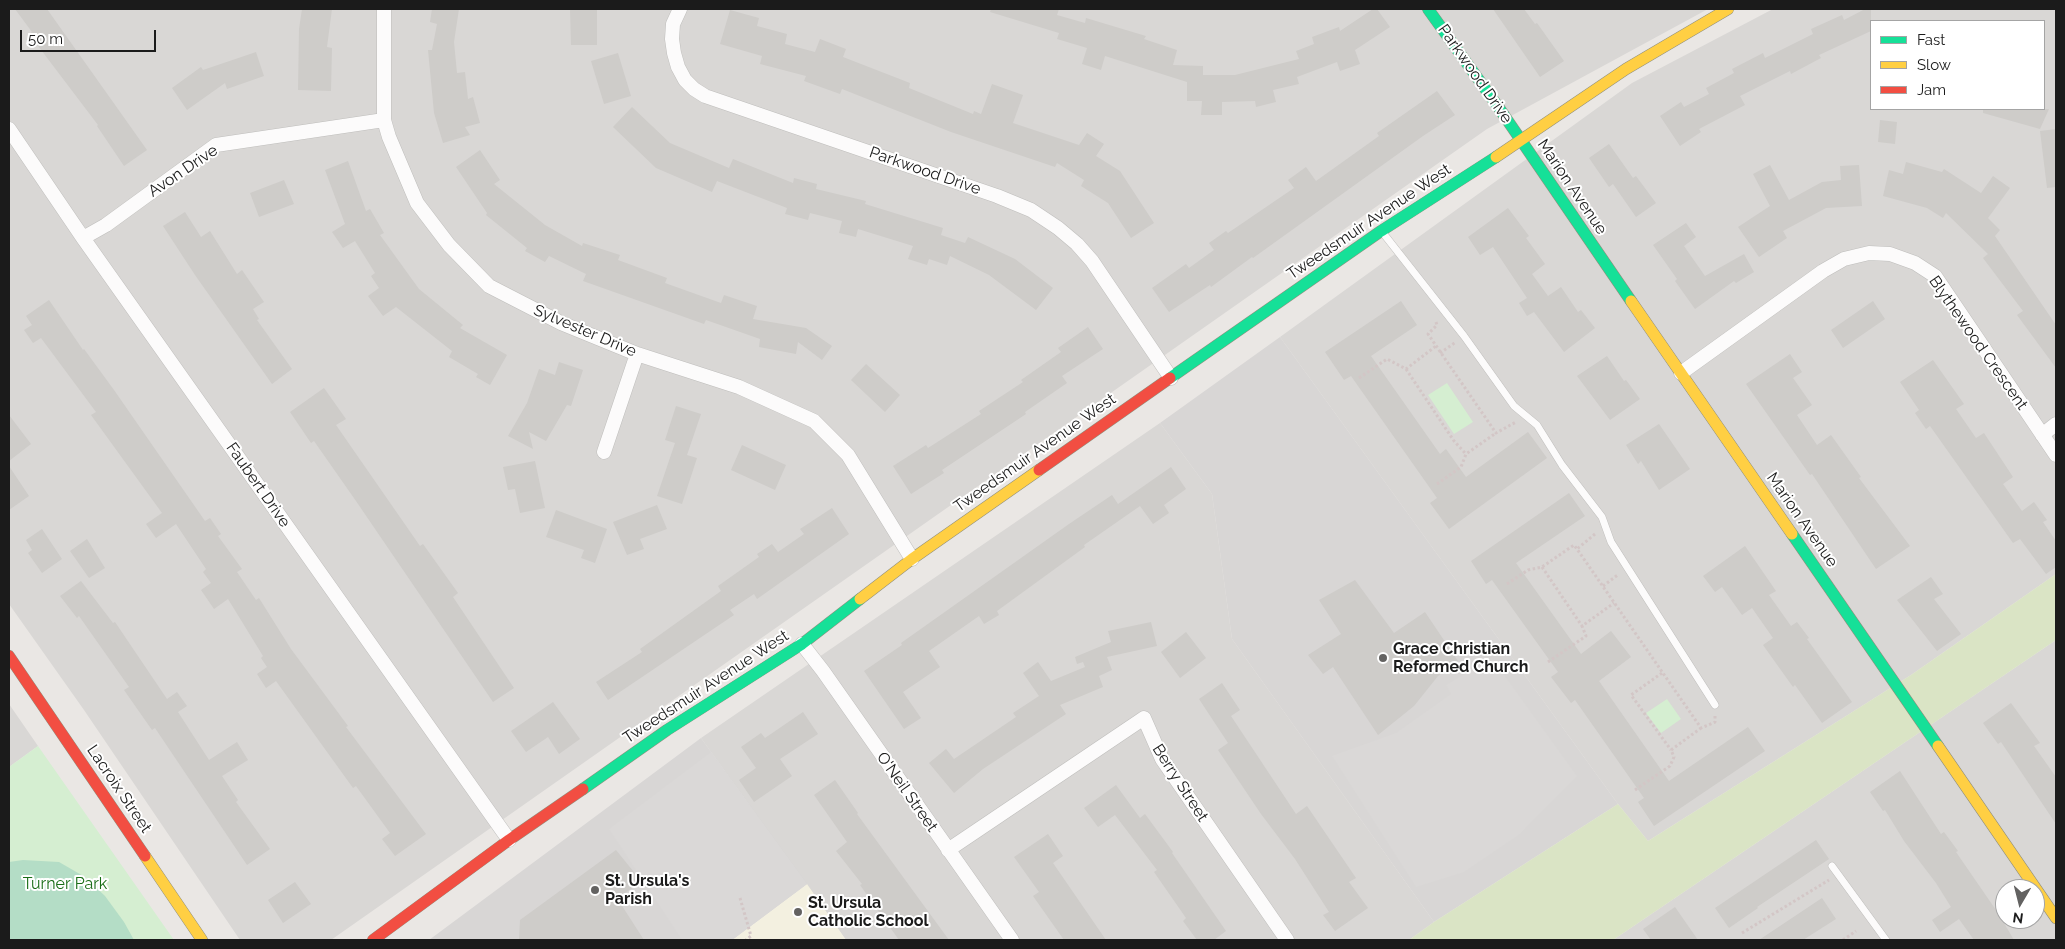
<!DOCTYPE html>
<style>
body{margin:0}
#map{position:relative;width:2065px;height:949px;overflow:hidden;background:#eae7e4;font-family:Raleway,sans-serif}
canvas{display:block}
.frame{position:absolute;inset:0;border:10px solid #1b1b1b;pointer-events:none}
.legend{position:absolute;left:1870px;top:20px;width:175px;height:90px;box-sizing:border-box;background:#fff;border:1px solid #a4a4a4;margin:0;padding:6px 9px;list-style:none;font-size:15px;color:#1b1b1b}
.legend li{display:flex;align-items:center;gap:10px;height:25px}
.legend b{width:25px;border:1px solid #a4a4a4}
.north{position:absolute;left:1995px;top:879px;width:50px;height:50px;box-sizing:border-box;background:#fff;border:1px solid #a4a4a4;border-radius:50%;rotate:188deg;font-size:14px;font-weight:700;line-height:20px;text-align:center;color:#1b1b1b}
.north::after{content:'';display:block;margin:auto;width:18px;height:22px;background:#636261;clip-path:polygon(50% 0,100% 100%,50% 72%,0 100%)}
.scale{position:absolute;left:20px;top:30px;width:136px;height:22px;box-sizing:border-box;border:2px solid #1b1b1b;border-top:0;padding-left:6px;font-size:15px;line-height:18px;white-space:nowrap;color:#1b1b1b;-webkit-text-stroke:4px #fff;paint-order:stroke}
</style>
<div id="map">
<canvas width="2065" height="949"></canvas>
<div class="frame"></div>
<ul class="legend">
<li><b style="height:6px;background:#16e098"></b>Fast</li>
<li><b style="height:6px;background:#ffcf43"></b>Slow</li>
<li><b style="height:6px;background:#f24e42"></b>Jam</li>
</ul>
<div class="north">N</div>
<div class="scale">50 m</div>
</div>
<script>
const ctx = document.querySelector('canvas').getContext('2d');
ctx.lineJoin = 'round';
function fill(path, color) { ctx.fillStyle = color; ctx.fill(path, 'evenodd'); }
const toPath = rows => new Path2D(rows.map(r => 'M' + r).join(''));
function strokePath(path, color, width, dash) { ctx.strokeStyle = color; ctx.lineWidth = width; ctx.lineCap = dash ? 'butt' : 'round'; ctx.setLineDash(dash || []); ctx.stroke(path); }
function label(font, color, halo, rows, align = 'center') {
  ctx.font = font + ' Raleway,sans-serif'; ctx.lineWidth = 4; ctx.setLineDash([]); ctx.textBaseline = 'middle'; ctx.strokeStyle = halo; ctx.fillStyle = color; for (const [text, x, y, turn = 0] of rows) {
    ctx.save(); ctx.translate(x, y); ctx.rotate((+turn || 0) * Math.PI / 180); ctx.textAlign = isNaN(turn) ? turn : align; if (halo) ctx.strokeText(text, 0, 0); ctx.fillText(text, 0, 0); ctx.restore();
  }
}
fill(toPath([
 [9,9,1708,9,1487,129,331,940,240,940,84,710,9,604],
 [1773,9,2056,9,2056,574,1911,675,1648,841,1618,804,1280,337,1632,83],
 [1871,21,2044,21,2044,109,1871,109],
 [1160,423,1212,494,1232,639,1434,922,1409,940,846,940,701,738],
 [2056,640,2056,940,1613,940],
 [2005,889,2035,889,2035,919,2005,919],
 [9,704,38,746,9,767]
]), '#d9d7d5');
fill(toPath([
 [807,884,846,940,732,940]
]), '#f3f0e0');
fill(toPath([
 [1280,337,1618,804,1434,922,1232,639,1212,494,1160,423],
 [701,738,807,884,732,940,429,940]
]), '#d8d6d5');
fill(toPath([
 [2056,574,2056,640,1613,940,1409,940,1434,922,1618,804,1648,841,1911,675]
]), '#dae4c5');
fill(toPath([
 [1447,383,1473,422,1454,434,1428,395],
 [1667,699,1681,719,1661,733,1646,713],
 [38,746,174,940,9,940,9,767]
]), '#d5eed1');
fill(toPath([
 [23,860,59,862,85,877,105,896,124,922,134,940,9,940,9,862]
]), '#b4ddc6');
fill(toPath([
 [1492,658,1577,776,1520,834,1464,872,1416,887,1332,756,1396,733,1451,694,1446,685],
 [711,752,807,884,732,940,682,940,609,829]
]), '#dad8d7');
fill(toPath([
 [15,9,47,9,147,150,124,166,97,126,98,125,29,34,32,32],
 [302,9,332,9,327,47,332,48,331,91,298,90,299,29],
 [432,9,459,9,454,42,457,73,465,72,468,99,473,97,480,123,465,127,470,135,443,143,434,113,428,50,432,50,437,24,430,22],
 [570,9,597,9,597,45,571,45],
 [991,9,1059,9,1057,15,1085,23,1086,18,1146,36,1144,39,1177,50,1173,65,1203,66,1203,75,1235,75,1299,59,1296,51,1314,44,1312,37,1339,27,1340,31,1373,9,1377,9,1390,27,1355,50,1360,64,1340,71,1337,62,1297,77,1299,84,1273,90,1276,102,1256,107,1255,101,1222,102,1222,115,1201,115,1202,101,1187,101,1187,82,1105,56,1101,70,1082,64,1087,48,1057,39,1059,33,990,12],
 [1493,9,1524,9,1535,24,1537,23,1564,61,1540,77],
 [1865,9,1871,9,1871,31,1819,55,1821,58,1791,74,1790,71,1740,96,1745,105,1699,129,1701,132,1680,146,1660,116,1681,102,1684,107,1709,94,1706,88,1734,73,1732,69,1763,53,1765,58,1813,34,1811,29,1842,15,1844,20],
 [730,10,759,18,757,26,787,34,785,44,815,52,820,39,846,49,843,57,910,83,909,88,973,114,974,111,981,114,992,84,1023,95,1013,123,1079,145,1087,133,1104,144,1096,156,1120,171,1154,223,1131,238,1108,203,1081,186,1084,180,1057,163,1055,167,951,132,842,89,840,94,804,81,806,76,760,64,762,56,720,44],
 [256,52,264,76,227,89,225,83,187,110,172,88,201,67,203,70],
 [618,53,631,96,604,104,591,61],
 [1437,91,1455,115,1423,136,1253,258,1252,257,1211,287,1210,285,1169,312,1152,288,1186,264,1189,268,1214,250,1209,243,1226,231,1228,233,1294,188,1288,180,1306,167,1316,181,1379,136,1377,133],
 [632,107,670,143,729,168,733,159,793,183,794,178,817,184,816,189,866,201,865,204,943,228,941,235,965,243,968,237,1015,259,1053,288,1036,310,989,275,950,256,947,265,929,259,927,265,908,259,913,246,858,229,856,237,839,233,842,221,810,213,808,220,785,214,787,208,717,181,712,192,656,168,613,127],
 [1983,109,2049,109,2040,129,1983,113],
 [1880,120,1897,122,1895,144,1878,142],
 [2056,129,2056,187,2047,188,2040,131],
 [1609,144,1633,178,1636,176,1656,203,1636,217,1613,184,1609,187,1589,158],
 [480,150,500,180,494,184,545,225,582,246,583,243,620,255,618,260,667,278,665,283,721,303,724,295,757,306,753,319,806,328,832,346,822,360,798,342,796,354,759,347,760,339,706,320,704,324,583,281,586,274,549,256,545,262,525,251,527,248,486,215,487,213,456,167],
 [348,161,366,211,370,209,384,233,380,235,419,289,463,325,460,328,507,355,490,385,476,377,478,374,449,357,452,351,396,307,383,316,368,296,379,288,371,276,375,273,355,241,343,248,332,232,345,224,325,170],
 [1906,162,1942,172,1944,169,1981,193,1993,176,2010,188,1988,218,2000,230,1995,236,2056,325,2056,368,2017,315,2023,311,1983,258,1988,254,1946,213,1943,218,1927,208,1883,196,1889,170,1903,174],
 [1770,165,1789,200,1822,182,1841,180,1840,166,1859,165,1862,206,1826,208,1783,231,1787,238,1759,257,1738,227,1770,206,1753,174],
 [284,180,294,204,259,217,250,193],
 [1508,208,1529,236,1526,238,1545,264,1532,274,1548,296,1561,287,1578,312,1581,310,1595,328,1564,352,1534,312,1527,316,1519,303,1527,298,1493,247,1480,255,1468,237],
 [185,212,201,237,210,231,237,274,242,270,264,302,253,309,259,319,257,320,292,369,272,384,195,275,163,226],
 [1686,223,1696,237,1684,246,1705,276,1744,254,1754,272,1736,283,1734,281,1695,309,1675,281,1677,279,1653,245],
 [49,300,83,350,84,349,114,390,205,521,210,518,221,534,218,536,242,569,237,572,256,600,259,598,291,649,348,726,346,727,426,834,395,856,382,839,390,833,356,786,353,788,276,681,266,688,257,674,267,667,261,658,263,656,228,599,214,609,201,590,211,583,203,572,206,569,176,524,156,538,146,524,162,513,91,415,96,412,41,338,33,343,24,330,32,325,26,316],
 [1401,301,1417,325,1371,356,1440,454,1446,449,1466,477,1528,432,1547,458,1449,529,1430,503,1437,498,1351,376,1344,380,1325,352],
 [1873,301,1885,319,1843,348,1831,330],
 [1088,327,1103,349,1062,376,1067,383,1025,412,1026,414,942,470,944,473,911,494,893,466,926,445,928,448,981,414,979,411,1023,382,1021,380,1061,352,1058,348],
 [1790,354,1802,372,1793,378,1812,405,1797,415,1817,445,1831,435,1861,477,1859,478,1910,546,1876,569,1812,474,1810,475,1746,384],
 [1607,356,1624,381,1626,380,1640,399,1610,420,1577,376],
 [1933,360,1964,404,1956,409,1976,438,1984,433,2013,477,2003,484,2022,511,2034,502,2047,520,2043,522,2056,541,2056,567,2046,574,2020,539,2013,543,1930,426,1926,429,1915,413,1919,410,1900,382],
 [559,362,583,370,571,406,567,405,546,441,529,432,533,449,508,436,527,403,539,369,555,375],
 [866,364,900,395,885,412,851,380],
 [324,388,346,419,336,425,420,546,423,544,458,593,453,597,514,688,493,702,356,501,314,441,311,443,290,412],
 [676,406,701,414,687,455,697,458,682,504,657,496,675,443,665,440],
 [9,415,31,444,9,461],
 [1659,424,1690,469,1659,490,1641,461,1638,464,1626,445],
 [742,445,786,465,775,490,731,470],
 [535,461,545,508,520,513,515,489,508,490,503,467],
 [9,466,29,496,9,510],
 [1171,467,1186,489,1164,505,1169,513,1153,524,1140,506,1084,545,1085,547,997,611,999,615,984,624,979,616,929,651,940,667,903,692,921,718,904,729,864,671,902,645,901,643,1069,524,1112,495,1118,504],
 [1569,493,1585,516,1516,563,1581,654,1611,631,1631,657,1599,681,1669,781,1748,727,1765,751,1654,826,1638,802,1644,798,1575,700,1571,703,1551,677,1558,672,1492,580,1486,584,1471,561],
 [657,505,667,529,640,539,644,549,627,555,613,522],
 [832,508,849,534,757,599,754,594,730,610,734,615,608,700,596,682,642,652,640,649,721,591,718,586,759,557,757,554,772,544,778,552,804,534,800,529],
 [556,510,607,529,595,563,581,558,584,550,546,537],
 [42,529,62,559,42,573,28,553,32,550,26,540],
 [87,539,105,568,89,578,70,551],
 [1745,546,1776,591,1769,595,1791,626,1797,622,1809,638,1807,639,1852,702,1822,723,1795,685,1793,687,1763,645,1773,638,1752,608,1742,615,1722,587,1715,592,1703,576],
 [1931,577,1943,594,1934,599,1961,634,1937,651,1897,600],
 [1355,580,1394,633,1425,612,1458,661,1438,676,1414,706,1378,735,1333,667,1323,674,1308,655,1341,634,1319,600],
 [81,581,113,623,115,622,167,699,177,692,187,706,178,712,209,760,237,742,248,760,222,776,238,800,236,802,270,849,247,865,155,728,152,730,124,690,129,687,79,616,77,618,60,596],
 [1151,622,1157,646,1107,657,1112,670,1099,676,1103,687,1060,705,1066,714,983,769,954,793,929,763,946,749,954,759,1016,717,1013,713,1039,696,1023,673,1038,662,1051,681,1085,667,1083,662,1077,664,1075,657,1111,642,1108,631],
 [1186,632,1206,658,1180,678,1161,652],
 [1222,683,1240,710,1231,716,1296,814,1307,806,1356,878,1349,882,1368,908,1335,931,1323,915,1329,912,1295,859,1261,814,1218,750,1228,743,1199,699],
 [553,702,580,739,559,754,548,737,526,752,511,731],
 [2011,703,2040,743,2034,746,2056,777,2056,824,2001,742,1998,744,1983,723],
 [803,712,818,734,780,759,792,776,754,802,739,780,756,768,741,747,761,733,765,738],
 [1900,771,1941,834,1944,832,1958,851,1956,852,1998,913,2014,940,1974,940,1959,919,1940,932,1932,920,1951,907,1936,883,1904,841,1885,810,1883,811,1870,792],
 [835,780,858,813,857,814,949,940,899,940,860,885,862,884,836,851,847,842,814,795],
 [1116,785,1140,818,1145,814,1173,852,1172,853,1226,931,1214,940,1197,940,1183,921,1186,918,1154,872,1157,870,1115,815,1098,827,1084,808],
 [1048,834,1063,856,1053,863,1106,940,1064,940,1033,896,1039,892,1014,857],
 [1816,840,1829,859,1757,907,1758,908,1729,928,1715,908],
 [616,850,642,882,617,898,644,940,519,940,520,920],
 [295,882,311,904,283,923,268,900],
 [1822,898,1836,919,1803,940,1759,940],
 [1675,907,1698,940,1651,940,1643,929]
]), '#ceccc9');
const lane = toPath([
 [1383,233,1464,336,1514,406,1537,425,1562,465,1602,517,1611,542,1715,705],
 [1832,866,1886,940]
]);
const street = toPath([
 [384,9,384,120,389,137,417,203,449,245,489,286,561,323,637,354,739,387,814,421,848,455,912,559],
 [680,9,673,24,672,39,674,53,678,67,685,80,694,89,705,96,997,196,1031,210,1058,228,1077,244,1092,261,1171,378],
 [9,129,83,238,509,840],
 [83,238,106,225,216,145,384,120],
 [1681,373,1823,271,1844,259,1869,253,1890,254,1915,263,1935,276,2056,455],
 [2042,435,2056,424],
 [604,452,637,354],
 [802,644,823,671,1012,940],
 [948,850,1144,718,1162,759,1287,940]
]);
const fast = toPath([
 [1428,9,1499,108,1631,301],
 [1170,378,1381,231,1496,157],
 [1792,534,1938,746],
 [583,789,667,730,802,644,860,599]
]);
const slow = toPath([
 [1496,157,1626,69,1728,9],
 [1631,301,1792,534],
 [860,599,912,559,1039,470],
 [1938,746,2056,918],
 [145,856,202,940]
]);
const jam = toPath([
 [1039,470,1170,378],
 [9,656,145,856],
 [373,940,509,840,583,789]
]);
strokePath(lane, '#bfbebc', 8);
strokePath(street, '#bfbebc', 15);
strokePath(fast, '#91907e', 12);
strokePath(slow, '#91907e', 12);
strokePath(jam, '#91907e', 12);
strokePath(toPath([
 [1436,322,1437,325,1428,334,1496,433,1516,422],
 [1440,353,1456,342],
 [1406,369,1454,441,1466,454],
 [1359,378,1387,359,1406,369,1436,346],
 [1437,484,1461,467,1466,454,1496,433],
 [1595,534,1577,549,1701,728,1715,722,1715,715],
 [1542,567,1582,626],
 [1507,584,1528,570,1542,567,1574,545,1577,549],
 [1603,586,1619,574],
 [1548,662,1586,636,1582,626,1614,603],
 [1662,673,1631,695,1671,750],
 [1635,790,1670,766,1674,757,1671,750,1701,728],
 [740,898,751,936,746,940],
 [1742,933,1829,880],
 [1843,940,1856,931]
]), '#d3c6c6', 3, [2.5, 2.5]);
strokePath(lane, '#fcfbfb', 7);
strokePath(street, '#fcfbfb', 14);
strokePath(fast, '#16e098', 11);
strokePath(slow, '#ffcf43', 11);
strokePath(jam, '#f24e42', 11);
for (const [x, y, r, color] of [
 [1383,658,5,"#636261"],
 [595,890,5,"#636261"],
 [798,912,5,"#636261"]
]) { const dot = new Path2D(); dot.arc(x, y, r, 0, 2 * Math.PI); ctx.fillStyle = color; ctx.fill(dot); strokePath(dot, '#fff', 2); }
label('16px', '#1b1b1b', '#fff', [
 ["Parkwood Drive",1475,74,55],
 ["Avon Drive",183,171,-34],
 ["Parkwood Drive",925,171,19],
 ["Marion Avenue",1572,187,56],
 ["Tweedsmuir Avenue West",1369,222,-34],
 ["Sylvester Drive",585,331,23],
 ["Blythewood Crescent",1978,343,55],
 ["Tweedsmuir Avenue West",1035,453,-35],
 ["Faubert Drive",258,485,55],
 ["Marion Avenue",1802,520,55],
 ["Tweedsmuir Avenue West",706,687,-33],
 ["Berry Street",1180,783,57],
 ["Lacroix Street",119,789,56],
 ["O'Neil Street",907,792,55]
]);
label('bold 16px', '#1b1b1b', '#fff', [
 ["Grace Christian",1393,649],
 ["Reformed Church",1393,667],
 ["St. Ursula's",605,881],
 ["Parish",605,899],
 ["St. Ursula",808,903],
 ["Catholic School",808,921]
], 'left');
label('16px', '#196d16', '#fff', [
 ["Turner Park",65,884]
]);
</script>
